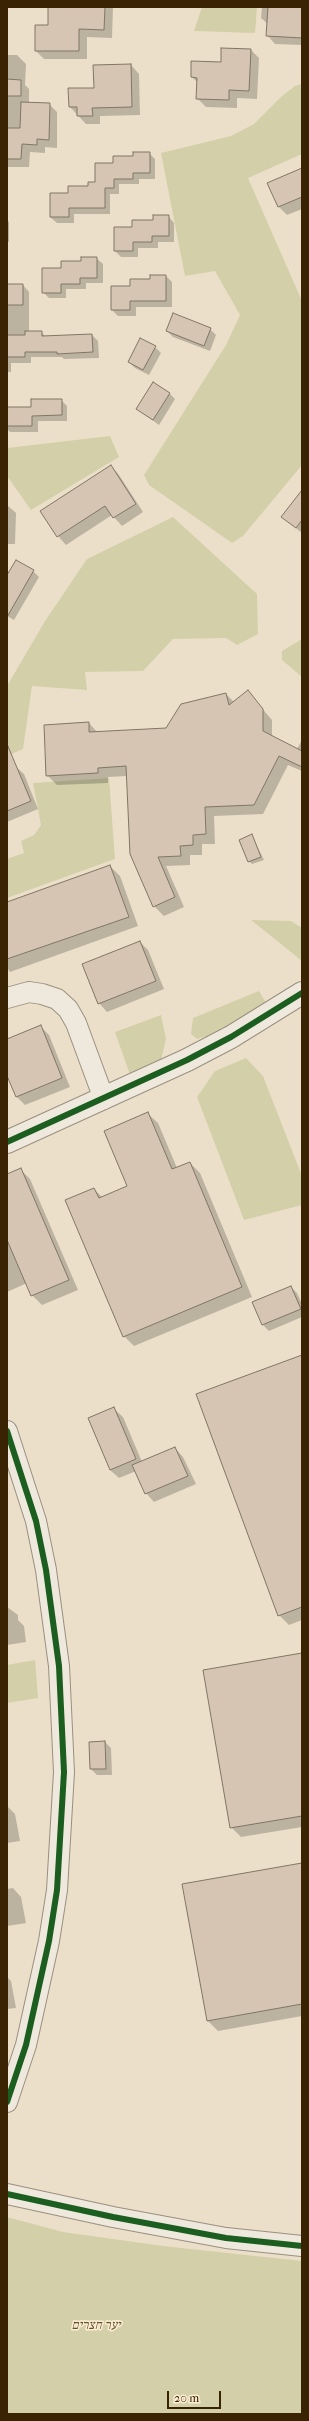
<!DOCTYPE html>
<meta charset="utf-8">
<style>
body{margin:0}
#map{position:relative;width:309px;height:2421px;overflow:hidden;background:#ecdfc9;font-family:"IM FELL French Canon",serif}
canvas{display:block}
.frame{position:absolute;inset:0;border:8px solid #3a2302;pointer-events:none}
.scale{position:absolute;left:167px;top:2391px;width:54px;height:18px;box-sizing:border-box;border:2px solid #3a2302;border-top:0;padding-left:5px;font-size:12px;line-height:14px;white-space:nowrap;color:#3a2302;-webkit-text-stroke:3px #fcedd3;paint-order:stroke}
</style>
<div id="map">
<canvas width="309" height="2421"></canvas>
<div class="frame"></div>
<div class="scale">20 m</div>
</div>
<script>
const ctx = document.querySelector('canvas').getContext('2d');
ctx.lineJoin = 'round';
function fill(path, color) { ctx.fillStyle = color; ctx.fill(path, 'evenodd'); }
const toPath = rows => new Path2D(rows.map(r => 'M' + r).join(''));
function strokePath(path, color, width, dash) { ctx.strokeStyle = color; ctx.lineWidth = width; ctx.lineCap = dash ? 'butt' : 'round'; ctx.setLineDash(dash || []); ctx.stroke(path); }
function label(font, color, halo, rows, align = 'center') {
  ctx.font = font + ' "IM FELL French Canon","Frank Ruhl Libre",serif'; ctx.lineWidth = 3; ctx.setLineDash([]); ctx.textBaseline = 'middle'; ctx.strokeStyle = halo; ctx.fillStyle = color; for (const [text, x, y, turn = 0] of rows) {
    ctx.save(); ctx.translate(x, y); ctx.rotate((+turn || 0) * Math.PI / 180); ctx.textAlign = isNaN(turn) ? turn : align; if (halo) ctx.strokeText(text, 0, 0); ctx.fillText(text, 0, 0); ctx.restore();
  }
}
fill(toPath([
 [202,7,257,7,255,33,194,31],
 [302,84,302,154,248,178,302,301,302,465,243,536,232,543,149,485,144,475,226,345,240,315,215,271,185,276,161,153,231,136,254,124,282,96,295,86],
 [110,436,119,457,31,510,7,476,7,448],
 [173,517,257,594,258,634,237,645,226,638,173,639,143,671,85,672,87,690,32,686,23,749,7,756,7,686,45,621,87,559],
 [302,639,302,677,282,660,282,651],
 [109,778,115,859,7,898,7,859,24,853,21,841,34,835,41,825,33,783],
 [251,920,291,921,302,928,302,961],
 [259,991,266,1003,211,1035,197,1039,191,1034,193,1018],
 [161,1015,166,1039,161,1060,130,1075,115,1032],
 [246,1058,263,1076,302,1176,302,1205,244,1220,197,1097,215,1071],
 [35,1660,38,1698,7,1703,7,1665],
 [7,2217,63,2232,163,2246,302,2261,302,2414,7,2414]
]), '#d3d0a9');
fill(toPath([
 [49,7,113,7,112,38,87,37,87,59,44,59,36,51,49,26],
 [262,7,302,7,302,45,275,44,267,35,268,24,261,18],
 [251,50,259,58,257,99,237,98,237,108,206,107,197,98,198,83,192,77],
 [7,55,17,55,26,64,25,85,29,89,29,103,49,104,57,112,57,148,45,147,45,153,30,152,29,167,7,167],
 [131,65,139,74,140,115,100,116,100,124,86,124,70,107],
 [149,153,155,159,155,179,139,179,139,184,119,184,119,194,110,194,110,214,74,214,74,223,57,223,50,217,69,194,96,183,114,164],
 [302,169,302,209,287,215,279,207,269,183],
 [168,216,174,223,174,242,158,242,158,248,138,248,138,257,121,257,115,251,133,228],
 [7,220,9,222,9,242,7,242],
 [96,258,103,264,103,283,86,283,86,289,66,289,66,298,49,298,43,292,62,269],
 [166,276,172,282,172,307,136,307,136,316,118,316,112,310,131,287],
 [8,285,23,285,29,292,29,332,41,332,46,337,92,335,98,341,99,358,64,359,62,357,31,357,31,363,11,363,11,372,7,372],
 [210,329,216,335,210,351,173,337,167,331],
 [155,347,161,353,149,375,135,368,129,362],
 [169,393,175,399,159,425,137,409],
 [61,400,67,406,67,421,38,421,38,432,10,432,7,429,7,408,32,408],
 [111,466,119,475,143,512,122,526,112,515,66,545,58,536],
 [302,492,302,533,288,522],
 [7,505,16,513,15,544,7,544],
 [33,571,39,577,14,620,7,616,7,577],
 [248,692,272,720,272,737,297,749,302,740,302,771,288,765,263,814,214,816,215,844,202,844,202,855,190,855,190,865,166,866,184,907,164,916,154,906,127,776,108,777,108,783,57,785,47,775,89,723,98,733,167,729,226,694,234,702],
 [16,767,24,774,38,809,7,822,7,770],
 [252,836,264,860,252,864,249,861],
 [110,866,120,876,138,926,10,972,7,968,7,903],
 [140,942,148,950,164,989,107,1012,99,1003],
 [41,1027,49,1035,70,1087,25,1105,16,1096,7,1073,7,1040],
 [148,1114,158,1123,177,1168,190,1163,200,1173,252,1297,134,1346,124,1336,94,1189,103,1198,128,1187],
 [20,1169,30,1179,78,1290,42,1305,32,1295,27,1283,7,1292,7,1175],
 [291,1287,297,1293,302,1304,302,1317,269,1331,263,1325,254,1303],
 [302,1357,302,1620,289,1625,279,1615],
 [114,1409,123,1417,142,1462,175,1448,183,1457,196,1484,154,1502,146,1493,136,1471,119,1478,110,1470],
 [7,1607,18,1615,18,1620,24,1626,26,1642,7,1645],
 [302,1654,302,1827,241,1837,231,1827],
 [105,1742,111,1748,112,1775,97,1775,91,1769],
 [7,1806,15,1814,20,1841,7,1843],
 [302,1864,302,2016,218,2031,208,2021],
 [13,1888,21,1897,26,1923,7,1926,7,1889],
 [7,1977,11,1981,16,2008,7,2009]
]), '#0003');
const building = toPath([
 [48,7,105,7,104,30,79,29,79,51,35,51,35,25,48,25,48,7],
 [268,7,302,7,302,38,266,36,268,7],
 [221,48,251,49,249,91,229,90,229,100,196,99,197,78,191,77,191,61,221,62,221,48],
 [131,64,132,107,92,108,93,116,77,116,77,107,69,107,68,88,94,88,93,65,131,64],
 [7,79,21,80,21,96,7,96,7,79],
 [21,102,50,103,49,140,37,139,37,145,22,144,21,159,7,159,7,128,20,128,21,102],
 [133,152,150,152,150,173,133,173,133,179,114,179,114,188,105,188,105,208,69,208,69,217,50,217,50,193,68,193,68,186,88,186,88,182,95,182,95,163,113,163,113,156,133,156,133,152],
 [302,168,302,197,278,207,267,183,302,168],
 [153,215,169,215,169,236,152,236,152,242,133,242,133,251,114,251,114,227,132,227,132,220,153,220,153,215],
 [81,257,97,257,97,278,80,278,80,284,61,284,61,293,42,293,42,268,61,268,61,261,81,261,81,257],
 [150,275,166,275,166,301,130,301,130,310,111,310,111,286,130,286,130,279,150,279,150,275],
 [7,284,23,284,23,305,7,305,7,284],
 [173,313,211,328,204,346,166,331,173,313],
 [25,331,42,331,42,336,92,334,93,352,57,354,57,352,25,352,25,357,7,357,7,335,25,335,25,331],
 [140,338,156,346,143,370,128,362,140,338],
 [153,382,170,393,153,420,136,409,153,382],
 [31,399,62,399,62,415,32,416,32,426,7,426,7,407,31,407,31,399],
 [111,465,136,504,113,518,105,506,57,537,40,511,111,465],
 [302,490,302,520,296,528,281,517,302,490],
 [16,560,34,570,7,617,7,575,16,560],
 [248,690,263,709,263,731,302,751,302,767,279,756,254,805,205,807,206,834,193,835,193,845,180,846,181,856,158,857,175,897,153,907,130,854,126,766,98,768,98,773,46,776,44,725,89,722,89,732,166,728,181,704,226,693,229,705,248,690],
 [7,744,31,801,7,811,7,744],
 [252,834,261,857,248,862,239,840,252,834],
 [110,865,129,917,7,959,7,902,110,865],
 [140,941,156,981,98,1004,82,964,140,941],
 [41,1025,62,1078,16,1097,7,1076,7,1039,41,1025],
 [148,1112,172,1169,190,1162,242,1287,123,1337,65,1200,94,1188,99,1198,127,1186,104,1131,148,1112],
 [21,1168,69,1280,31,1296,7,1240,7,1174,21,1168],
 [291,1286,301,1309,262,1325,252,1302,291,1286],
 [302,1355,302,1607,278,1616,196,1394,302,1355],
 [114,1407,136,1459,110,1470,88,1418,114,1407],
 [175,1447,188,1476,145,1494,132,1465,175,1447],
 [302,1653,302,1816,230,1828,203,1670,302,1653],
 [105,1741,106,1769,90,1769,89,1742,105,1741],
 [302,1863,302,2004,207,2021,182,1884,302,1863]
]);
fill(building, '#d6c5b3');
strokePath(building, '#807665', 1);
const minor = toPath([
 [7,998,29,992,42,994,57,999,68,1009,76,1023,104,1099],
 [7,1431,36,1521,46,1570,59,1666,64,1772,57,1890,49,1941,26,2045,7,2102],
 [7,2194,113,2217,226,2238,302,2246]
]);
const tertiary = toPath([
 [7,1142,187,1060,231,1037,302,993]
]);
strokePath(minor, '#9a907f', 22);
strokePath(tertiary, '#9a907f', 24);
strokePath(minor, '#efe8dd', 20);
strokePath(tertiary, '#efe8dd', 22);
strokePath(toPath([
 [7,1142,187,1060,231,1037,302,993],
 [7,1431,36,1521,46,1570,59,1666,64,1772,57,1890,49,1941,26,2045,7,2102],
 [7,2194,113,2217,226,2238,302,2246]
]), '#1b5e20', 6);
label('italic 13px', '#62532c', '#fcedd3', [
 ["יער חצרים",96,2326]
]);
</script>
